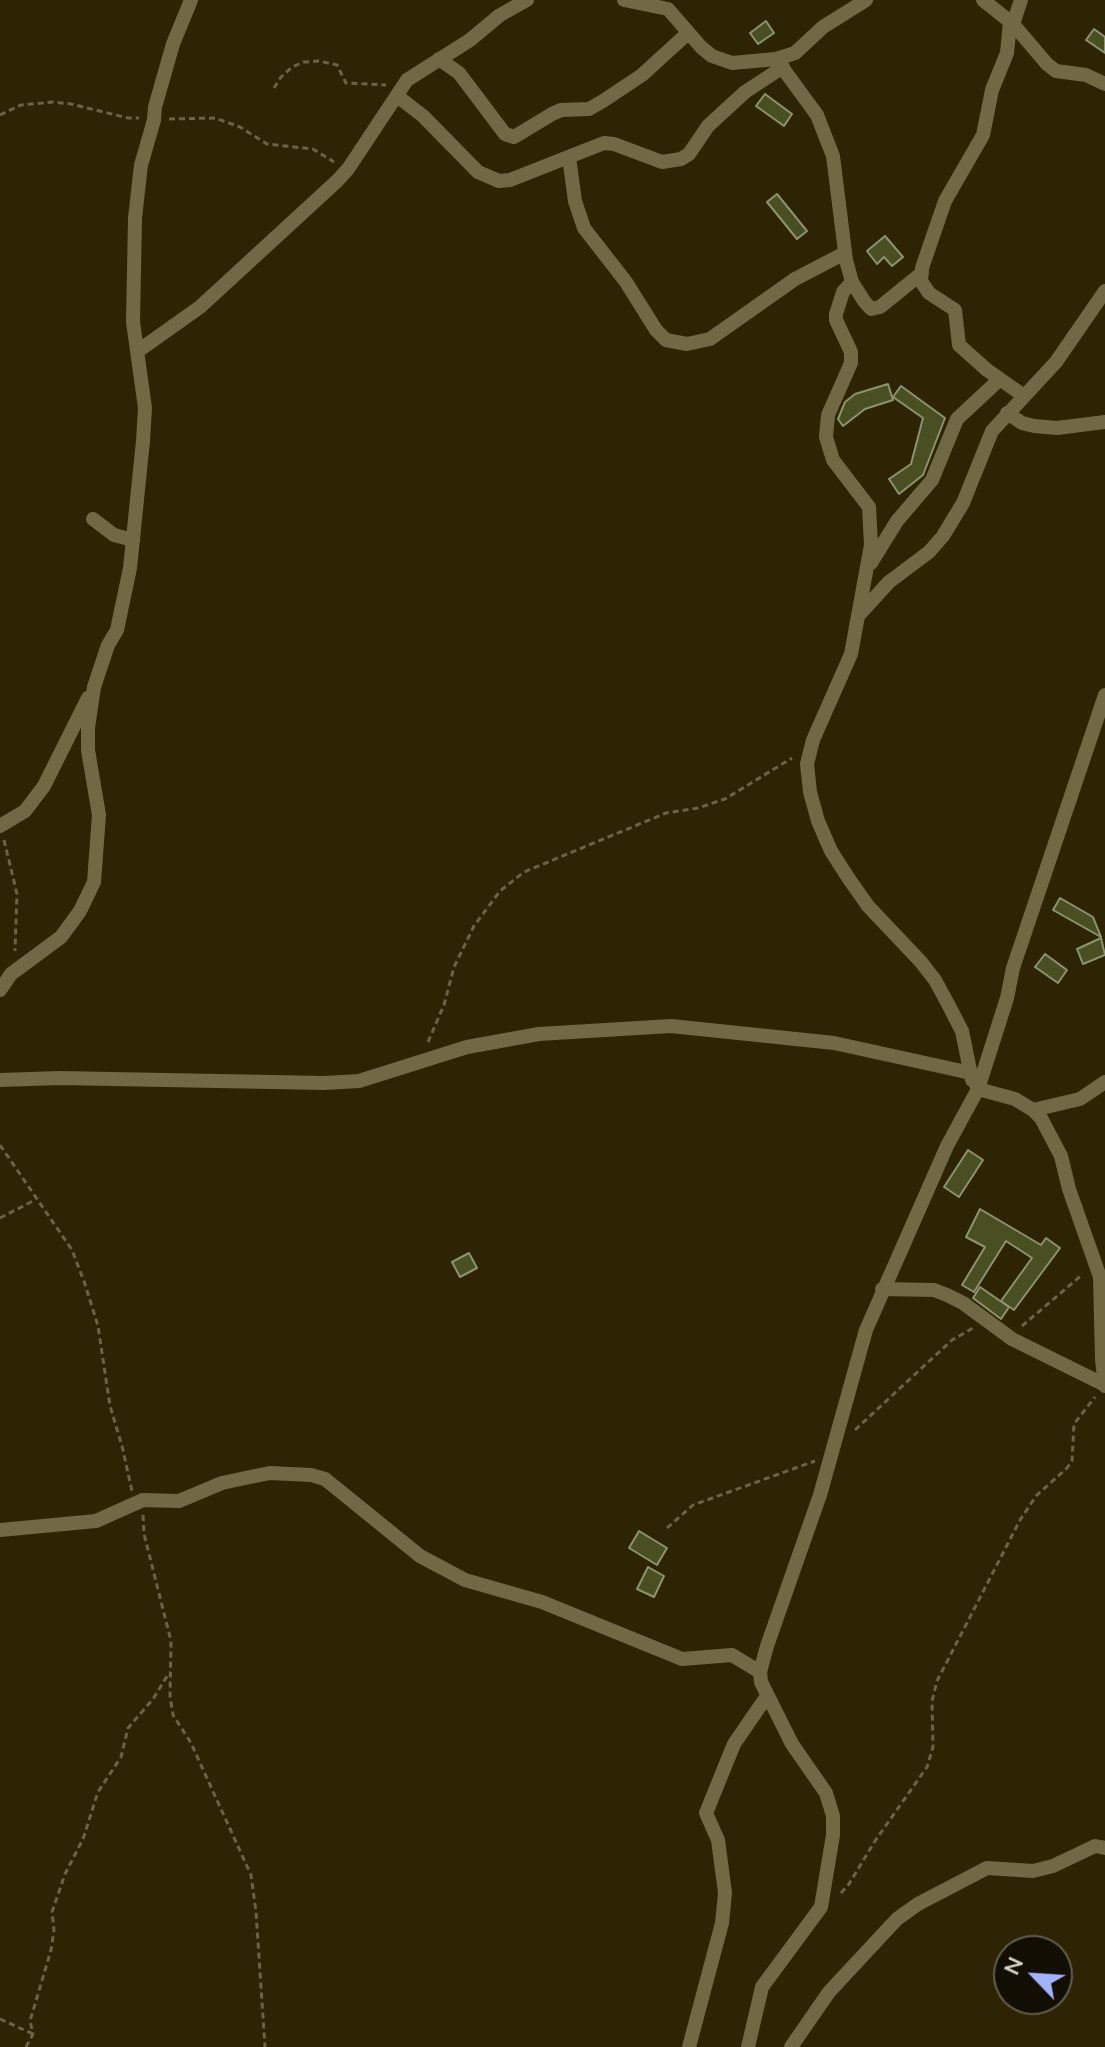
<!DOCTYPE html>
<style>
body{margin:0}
#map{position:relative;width:1105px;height:2047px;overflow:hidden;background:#2d2403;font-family:Mulish,sans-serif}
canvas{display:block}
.north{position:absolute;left:993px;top:1935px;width:80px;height:80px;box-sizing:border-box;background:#120e03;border:2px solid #615c4f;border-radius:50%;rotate:295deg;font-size:22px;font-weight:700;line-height:32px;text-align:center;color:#d7d2c0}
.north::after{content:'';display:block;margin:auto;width:28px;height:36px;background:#a3b2fd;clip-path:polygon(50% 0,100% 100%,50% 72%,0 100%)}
</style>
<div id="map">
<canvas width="1105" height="2047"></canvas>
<div class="north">N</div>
</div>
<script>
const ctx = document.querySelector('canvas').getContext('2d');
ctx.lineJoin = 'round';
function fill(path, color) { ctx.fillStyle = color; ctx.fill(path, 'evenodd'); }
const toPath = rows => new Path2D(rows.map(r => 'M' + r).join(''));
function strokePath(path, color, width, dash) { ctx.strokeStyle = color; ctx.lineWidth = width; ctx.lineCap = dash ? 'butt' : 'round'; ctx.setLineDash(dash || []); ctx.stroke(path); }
const building = toPath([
 [766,21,774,33,758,44,750,33,766,21],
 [1094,29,1105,37,1105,53,1086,40,1094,29],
 [765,94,792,114,784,126,756,106,765,94],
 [777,194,807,231,797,239,767,202,777,194],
 [885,236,903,257,892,266,884,257,877,264,867,251,885,236],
 [888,384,893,400,865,409,843,426,838,419,845,402,855,394,888,384],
 [901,386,945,418,923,475,899,494,889,479,911,464,923,418,893,397,901,386],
 [1060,898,1093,917,1101,937,1053,910,1060,898],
 [1101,938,1105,955,1083,964,1077,949,1101,938],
 [1045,954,1067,970,1058,983,1035,967,1045,954],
 [968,1150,983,1160,959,1197,944,1187,968,1150],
 [980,1209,1041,1245,1046,1238,1060,1248,1014,1310,1001,1301,1032,1258,1006,1241,974,1292,962,1285,985,1247,966,1237,980,1209],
 [469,1253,477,1268,460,1277,452,1262,469,1253],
 [980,1287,1009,1307,1001,1319,973,1298,980,1287],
 [639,1531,667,1548,657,1565,629,1548,639,1531],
 [648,1567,664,1576,654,1597,637,1589,648,1567]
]);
fill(building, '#4a4f23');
strokePath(building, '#8d926f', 2);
strokePath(toPath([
 [274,88,281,77,292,67,304,62,319,61,337,65,346,83,386,85],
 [0,115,21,105,53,102,71,104,128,118,139,118],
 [169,119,215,118,240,127,267,144,313,149,334,162],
 [4,840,17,894,15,951],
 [428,1042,444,1005,454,967,474,926,500,891,524,872,666,813,698,808,725,799,792,758],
 [0,1145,72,1250,85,1284,98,1326,110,1406,122,1446,132,1491],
 [0,1218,35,1200],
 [1022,1326,1083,1274],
 [855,1430,952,1340,973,1328],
 [143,1515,144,1534,171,1641,170,1696,173,1715,191,1743,251,1875,256,1912,265,2047],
 [667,1528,693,1505,815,1461],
 [841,1893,849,1884,875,1841,927,1767,933,1747,932,1701,937,1681,1020,1520,1036,1496,1067,1468,1072,1461,1074,1424,1095,1397],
 [0,2019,33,2034],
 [26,2047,33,2034,30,2021,51,1950,54,1930,52,1912,65,1874,83,1839,98,1792,121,1757,128,1728,153,1699,169,1673]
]), '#6b6348', 3, [6, 4]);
strokePath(toPath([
 [624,0,668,9,701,47,712,56,732,63,776,59,795,53,823,27,866,0],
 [983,0,1013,24,1047,64,1056,71,1086,75,1105,84],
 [1010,22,1007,53,992,90,983,135,945,201,922,268,921,281,929,293,955,310,959,345,987,370,1024,396],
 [1013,24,1021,0],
 [439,59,459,73,505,134,514,137,552,114,561,110,589,109,603,101,642,75,688,33],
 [776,59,817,115,833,156,846,260,852,282,864,301,871,309,880,307,922,273],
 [397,96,423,116,478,172,499,181,510,180,604,143,614,144,662,162,681,159,689,154,708,126,745,92,783,67],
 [569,157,575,201,584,228,626,282,656,330,666,340,687,344,710,339,795,279,845,253],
 [852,282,843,292,836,314,836,320,851,352,851,363,828,415,826,437,833,460,869,507,871,545,851,654,813,740,807,764,810,792,818,821,831,851,849,879,868,906,921,962,935,980,948,1004,962,1031,972,1080],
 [138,351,200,307,337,181,348,169,407,80,470,40,500,15,527,0],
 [1007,413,1022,423,1034,426,1057,428,1105,422],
 [93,519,114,535,133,540],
 [871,563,897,521,932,480,957,419,1000,379],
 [858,616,889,582,929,552,943,536,963,503,992,431,1056,362,1105,291],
 [0,826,25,811,44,786,88,698],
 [0,990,11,974,61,937,80,911,94,882,99,815,88,750,88,728,94,687,108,645,117,630,130,568,143,441,145,408,133,322,135,218,141,165,154,120,155,107,173,44,191,0],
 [0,1080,59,1078,324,1083,359,1081,467,1047,539,1034,671,1026,834,1043,971,1073,978,1089,1015,1099,1033,1110,1041,1118,1061,1156,1069,1189,1100,1277,1102,1359,1105,1386],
 [1033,1110,1080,1099,1105,1082],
 [882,1289,934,1290,947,1295,963,1303,1012,1339,1105,1385],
 [0,1530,96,1521,143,1500,179,1501,222,1483,250,1477,270,1473,311,1475,325,1479,420,1556,465,1580,542,1602,682,1659,732,1655,760,1672],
 [689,2047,722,1923,725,1893,718,1840,706,1813,734,1744,767,1696],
 [748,2047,762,1987,821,1907,833,1835,833,1816,826,1793,792,1744,761,1682,760,1672,767,1646,820,1495,866,1330,947,1146,978,1089,1007,998,1013,968,1105,695],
 [791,2047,829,1992,897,1919,918,1904,987,1868,1033,1871,1053,1866,1095,1846,1105,1848]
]), '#716846', 14);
</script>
